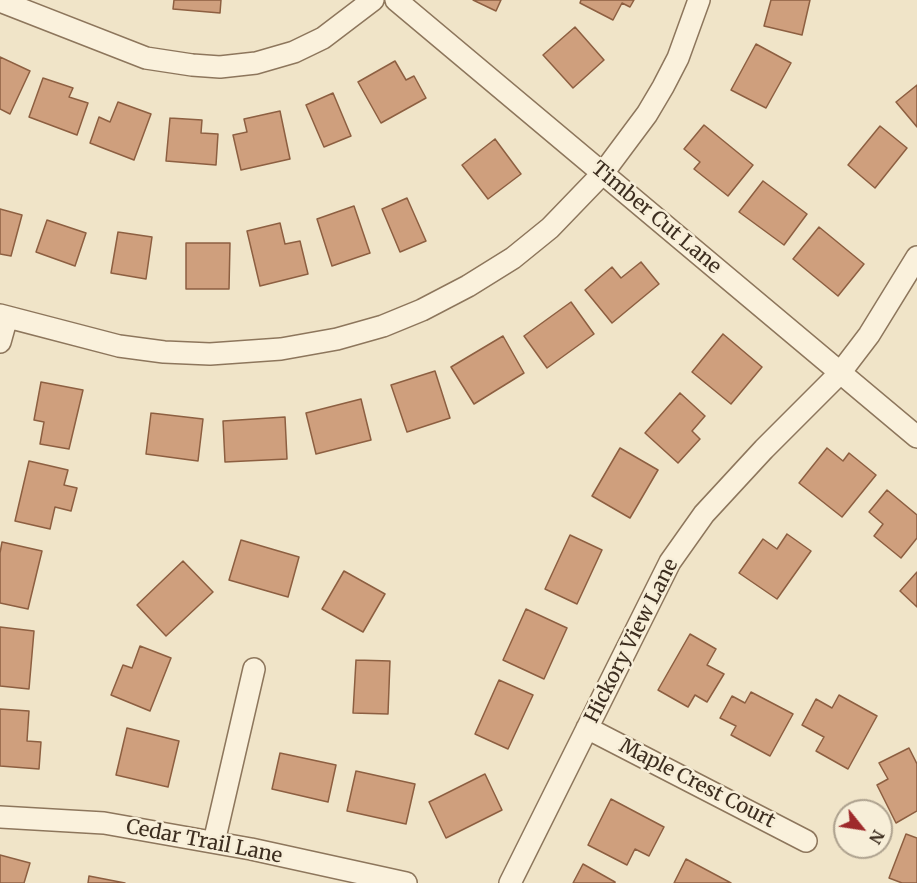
<!DOCTYPE html>
<style>
body{margin:0}
#map{position:relative;width:917px;height:883px;overflow:hidden;background:#f0e4c8;font-family:Merriweather,serif}
canvas{display:block}
.north{position:absolute;left:833px;top:799px;width:60px;height:60px;box-sizing:border-box;background:#f7eed8;border:2px solid #ada18e;border-radius:50%;rotate:120deg;font-size:16px;font-weight:700;line-height:24px;text-align:center;color:#3d2e20}
.north::after{content:'';display:block;margin:auto;width:21px;height:27px;background:#9e2a2b;clip-path:polygon(50% 0,100% 100%,50% 72%,0 100%)}
</style>
<div id="map">
<canvas width="917" height="883"></canvas>
<div class="north">N</div>
</div>
<script>
const ctx = document.querySelector('canvas').getContext('2d');
ctx.lineJoin = 'round';
function fill(path, color) { ctx.fillStyle = color; ctx.fill(path, 'evenodd'); }
const toPath = rows => new Path2D(rows.map(r => 'M' + r).join(''));
function strokePath(path, color, width, dash) { ctx.strokeStyle = color; ctx.lineWidth = width; ctx.lineCap = dash ? 'butt' : 'round'; ctx.setLineDash(dash || []); ctx.stroke(path); }
function label(font, color, halo, rows, align = 'center') {
  ctx.font = font + ' Merriweather,serif'; ctx.lineWidth = 5; ctx.setLineDash([]); ctx.textBaseline = 'middle'; ctx.strokeStyle = halo; ctx.fillStyle = color; for (const [text, x, y, turn = 0] of rows) {
    ctx.save(); ctx.translate(x, y); ctx.rotate((+turn || 0) * Math.PI / 180); ctx.textAlign = isNaN(turn) ? turn : align; if (halo) ctx.strokeText(text, 0, 0); ctx.fillText(text, 0, 0); ctx.restore();
  }
}
const building = toPath([
 [174,0,221,0,220,13,173,9,174,0],
 [473,0,501,0,496,11,473,0],
 [581,0,634,0,630,7,622,3,613,20,580,3,581,0],
 [771,0,810,0,802,35,764,26,771,0],
 [575,27,604,60,573,88,543,55,575,27],
 [756,44,791,63,766,108,731,90,756,44],
 [0,57,30,71,10,114,0,109,0,57],
 [395,61,406,80,414,76,426,98,381,123,358,82,395,61],
 [43,78,73,88,69,97,88,103,77,135,29,117,43,78],
 [917,85,917,127,896,102,917,85],
 [333,93,351,136,324,147,306,105,333,93],
 [118,102,151,114,134,160,90,143,99,117,110,122,118,102],
 [280,111,290,159,241,170,233,135,247,132,244,119,280,111],
 [170,118,202,120,201,133,218,134,216,165,166,161,170,118],
 [704,125,753,165,728,196,694,169,700,162,684,149,704,125],
 [880,126,907,148,875,188,848,165,880,126],
 [495,139,521,174,488,199,462,165,495,139],
 [763,181,807,214,784,245,739,212,763,181],
 [407,198,426,241,400,252,382,209,407,198],
 [354,206,370,253,332,266,317,219,354,206],
 [0,209,22,215,11,256,0,254,0,209],
 [47,220,86,233,75,266,36,252,47,220],
 [280,223,285,244,300,241,308,274,260,286,247,231,280,223],
 [819,227,864,264,838,296,793,259,819,227],
 [118,232,152,237,146,279,111,273,118,232],
 [186,243,230,243,229,289,186,289,186,243],
 [641,262,659,284,612,323,585,290,612,267,621,278,641,262],
 [571,302,594,334,547,368,524,336,571,302],
 [723,334,762,367,731,404,692,372,723,334],
 [503,336,524,373,474,404,451,367,503,336],
 [435,371,450,418,407,432,391,385,435,371],
 [41,382,83,390,69,449,40,444,44,422,34,420,41,382],
 [680,393,705,416,692,431,700,439,678,463,645,433,680,393],
 [361,399,371,440,316,454,306,413,361,399],
 [151,413,203,419,198,461,146,454,151,413],
 [285,417,287,459,225,462,223,421,285,417],
 [620,448,658,470,630,518,592,496,620,448],
 [827,448,843,461,849,453,876,475,842,517,799,483,827,448],
 [29,461,68,470,64,485,77,488,71,511,55,507,50,529,15,521,29,461],
 [887,490,917,515,917,538,901,558,874,536,883,524,869,512,887,490],
 [787,534,811,551,777,599,739,573,763,539,777,549,787,534],
 [570,535,602,550,577,604,545,589,570,535],
 [241,540,299,557,288,597,229,580,241,540],
 [2,542,42,551,28,609,0,603,0,553,2,542],
 [183,561,213,592,166,636,137,605,183,561],
 [344,571,385,594,363,632,322,609,344,571],
 [917,572,917,607,900,591,917,572],
 [526,609,567,628,544,679,503,660,526,609],
 [0,627,34,631,29,689,0,686,0,627],
 [690,634,716,649,707,665,724,674,707,702,695,695,688,707,658,690,690,634],
 [140,646,171,658,150,711,111,695,123,665,132,668,140,646],
 [356,660,390,661,388,714,353,713,356,660],
 [499,680,533,695,508,749,475,734,499,680],
 [751,692,793,714,770,756,731,735,736,726,720,718,732,696,745,703,751,692],
 [839,695,877,716,848,769,816,751,824,737,802,725,816,699,832,708,839,695],
 [0,709,29,711,27,741,41,742,39,769,0,766,0,709],
 [127,728,179,741,168,787,116,775,127,728],
 [909,748,917,764,917,811,896,823,877,785,888,779,879,763,909,748],
 [280,753,336,765,328,802,272,789,280,753],
 [356,771,415,784,406,824,347,811,356,771],
 [485,774,502,810,446,838,429,802,485,774],
 [611,799,664,827,649,856,635,849,627,865,588,845,611,799],
 [906,834,917,838,917,883,902,883,889,878,906,834],
 [0,855,30,863,24,883,0,883,0,855],
 [686,859,731,883,674,883,686,859],
 [583,864,615,882,615,883,573,883,583,864],
 [89,876,125,883,88,883,89,876]
]);
fill(building, '#cf9f7d');
strokePath(building, '#8d5f41', 1.5);
const minor = toPath([
 [396,0,917,437],
 [0,1,146,58,192,65,220,67,256,63,294,52,323,38,373,0],
 [0,315,119,346,164,352,210,354,281,349,337,339,383,326,422,310,468,286,513,258,550,228,603,173,647,114,663,87,678,58,699,0],
 [0,342,7,317],
 [587,728,806,841],
 [0,817,104,823,251,849,406,883],
 [214,842,254,669],
 [510,883,670,562,704,514,764,449,840,373,869,335,917,257]
]);
strokePath(minor, '#8d765c', 24);
strokePath(minor, '#faf1dc', 21);
label('20px', '#3d2e20', '#f7eed8', [
 ["Timber Cut Lane",656,218,40],
 ["Hickory View Lane",632,641,-63],
 ["Maple Crest Court",697,784,27],
 ["Cedar Trail Lane",204,842,11]
]);
</script>
